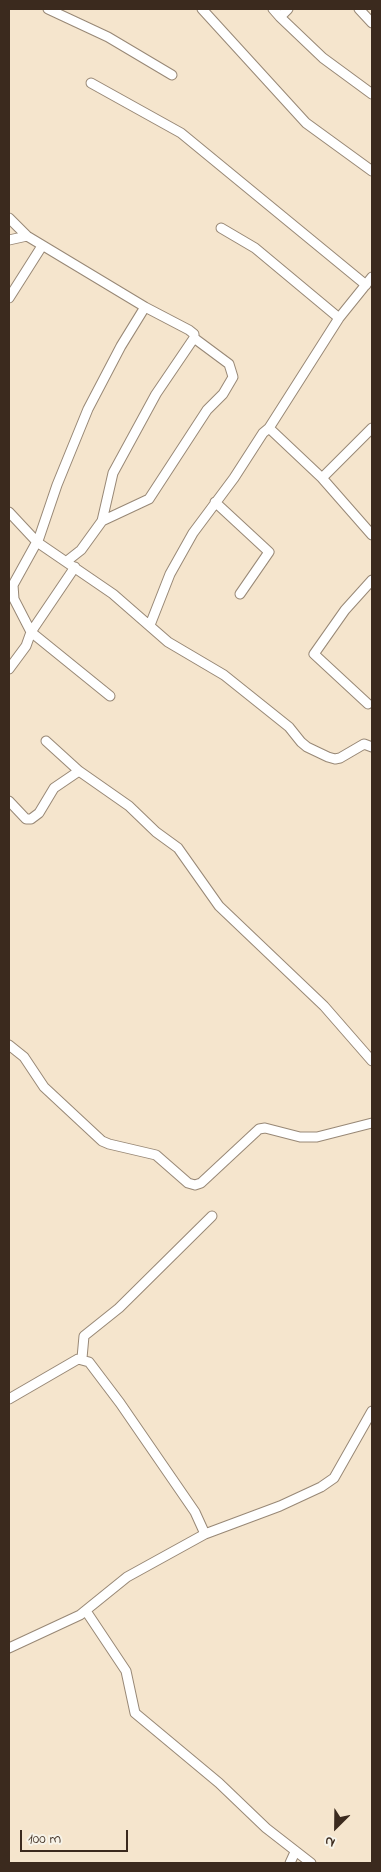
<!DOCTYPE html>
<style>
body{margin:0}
#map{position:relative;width:381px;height:1872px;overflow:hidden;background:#f5e5cd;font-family:"Indie Flower",sans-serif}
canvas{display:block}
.frame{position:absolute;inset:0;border:10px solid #3b2a1e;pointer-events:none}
.north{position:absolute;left:311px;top:1802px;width:50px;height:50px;-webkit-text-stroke:4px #f7f3e8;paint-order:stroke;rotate:203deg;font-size:14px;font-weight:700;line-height:20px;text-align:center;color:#3b2a1e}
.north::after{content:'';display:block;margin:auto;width:18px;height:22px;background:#3b2a1e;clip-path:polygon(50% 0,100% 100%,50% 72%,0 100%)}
.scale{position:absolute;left:20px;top:1830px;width:108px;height:22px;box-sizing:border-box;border:2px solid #3b2a1e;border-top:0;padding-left:6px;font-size:15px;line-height:18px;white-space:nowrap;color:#3b2a1e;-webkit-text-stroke:4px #f7f3e8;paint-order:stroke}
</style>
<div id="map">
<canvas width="381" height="1872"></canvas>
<div class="frame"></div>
<div class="north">N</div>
<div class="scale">100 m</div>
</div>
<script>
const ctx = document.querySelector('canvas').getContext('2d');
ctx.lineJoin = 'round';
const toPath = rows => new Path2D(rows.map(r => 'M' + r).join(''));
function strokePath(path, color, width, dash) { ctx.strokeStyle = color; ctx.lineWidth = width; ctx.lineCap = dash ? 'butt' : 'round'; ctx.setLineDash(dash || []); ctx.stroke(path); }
const minor = toPath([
 [48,9,108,37,172,75],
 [202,9,306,123,372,171],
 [273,9,280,17],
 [288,9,280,17,323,58,372,94],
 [359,9,372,23],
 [91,83,181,133,366,285],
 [9,218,27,236,145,307,121,346,88,409,57,485,39,538,13,585,14,599,31,632,26,646,9,669],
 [221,228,255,248,339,318],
 [9,240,27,236],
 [9,298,42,246],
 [269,428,322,478,372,535],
 [322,478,372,428],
 [215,502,269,552,240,594],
 [9,512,37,542,113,594,168,642,224,675,289,727,301,742,307,747,328,757,335,759,340,758,364,744,372,747],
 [102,521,149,499,207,410,223,394,233,377,229,364,194,338],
 [67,561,81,550,102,521,113,473,156,394,194,338,194,334,189,330,145,307],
 [75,567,31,632,110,696],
 [150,625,170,574,193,533,234,478,263,433,269,428,339,318,372,277],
 [368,704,314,654,345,610,372,580],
 [46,741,79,771,129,806,156,832,178,848,219,906,324,1006,372,1061],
 [9,801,26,819,31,819,39,813,54,788,79,771],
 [9,1045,24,1057,44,1087,102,1141,109,1144,156,1155,188,1183,195,1185,201,1183,259,1129,265,1128,300,1137,317,1137,372,1123],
 [82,1358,84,1336,119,1308,212,1216],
 [9,1399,78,1359,89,1362,120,1403,195,1512,205,1534],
 [86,1611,126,1671,135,1713,219,1783,266,1828,311,1863],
 [9,1648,80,1615,127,1577,205,1534,280,1506,321,1487,334,1478,372,1411],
 [290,1863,295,1852]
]);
strokePath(minor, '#988876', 11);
strokePath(minor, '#fff', 9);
</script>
